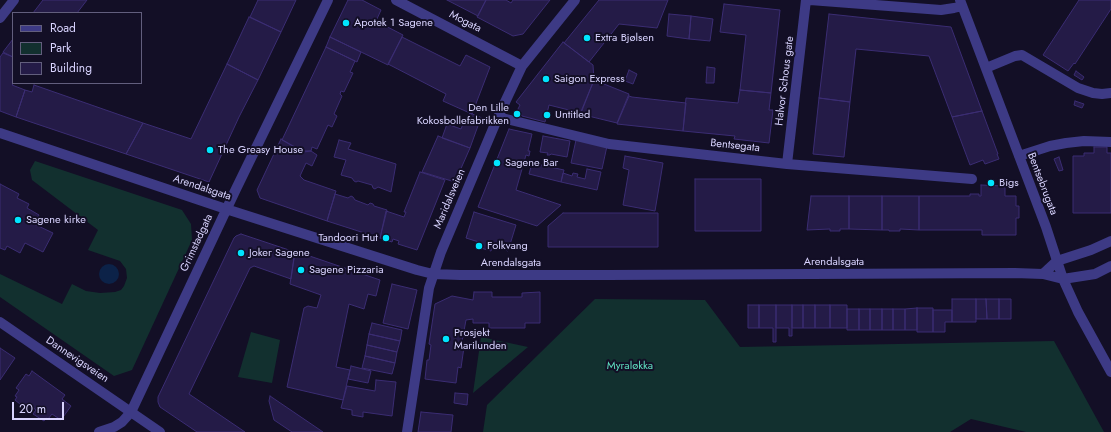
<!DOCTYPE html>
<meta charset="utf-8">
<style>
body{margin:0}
#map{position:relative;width:1111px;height:432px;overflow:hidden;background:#130f26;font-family:Jost,sans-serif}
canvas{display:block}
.legend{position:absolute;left:12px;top:12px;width:130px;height:72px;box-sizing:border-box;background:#130f26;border:1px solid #625e7d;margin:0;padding:5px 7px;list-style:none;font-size:12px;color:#d9d4ff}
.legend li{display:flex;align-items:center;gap:8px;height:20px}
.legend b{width:20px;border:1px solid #625e7d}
.scale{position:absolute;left:12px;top:402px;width:52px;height:18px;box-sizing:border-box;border:2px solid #d9d4ff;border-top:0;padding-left:5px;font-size:12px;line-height:14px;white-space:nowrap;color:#d9d4ff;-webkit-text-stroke:3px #130f26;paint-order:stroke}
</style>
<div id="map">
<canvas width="1111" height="432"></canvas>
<ul class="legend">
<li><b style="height:5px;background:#3d3a85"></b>Road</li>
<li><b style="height:11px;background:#12302f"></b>Park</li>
<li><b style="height:11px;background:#241b47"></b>Building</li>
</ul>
<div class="scale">20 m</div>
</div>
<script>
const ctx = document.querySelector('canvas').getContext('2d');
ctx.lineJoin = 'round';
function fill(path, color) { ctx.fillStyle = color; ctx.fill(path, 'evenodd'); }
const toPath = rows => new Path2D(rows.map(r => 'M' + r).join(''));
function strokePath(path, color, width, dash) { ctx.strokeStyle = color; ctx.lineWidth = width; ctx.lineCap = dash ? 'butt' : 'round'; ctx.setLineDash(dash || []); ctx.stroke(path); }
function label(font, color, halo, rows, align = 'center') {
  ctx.font = font + ' Jost,sans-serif'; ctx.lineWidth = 4; ctx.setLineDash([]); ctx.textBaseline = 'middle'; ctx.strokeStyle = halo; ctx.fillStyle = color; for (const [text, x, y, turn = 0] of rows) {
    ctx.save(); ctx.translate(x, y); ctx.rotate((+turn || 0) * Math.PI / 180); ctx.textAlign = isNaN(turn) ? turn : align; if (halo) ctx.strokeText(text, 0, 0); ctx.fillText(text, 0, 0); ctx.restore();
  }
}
fill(toPath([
 [35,161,182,210,191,224,192,240,132,370,114,376,0,297,0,274,62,304,72,284,86,291,100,293,115,292,121,290,124,286,127,278,126,269,120,261,88,250,98,230,32,180,30,170],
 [595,299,705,300,740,347,1054,341,1104,432,1026,432,971,419,950,432,483,432,487,405],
 [251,332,280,340,272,383,238,377],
 [481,337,528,347,473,393]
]), '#12302f');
fill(toPath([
 '99 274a10 10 0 1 1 20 0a10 10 0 1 1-20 0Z'
]), '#0c2248');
const building = toPath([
 [43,0,87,0,77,13,33,13,43,0],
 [258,0,296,0,281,32,250,17,258,0],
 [348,0,362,0,381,10,376,21,403,35,388,65,330,37,348,0],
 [447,0,486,0,478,16,447,0],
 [486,0,506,0,511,3,513,0,550,0,523,34,513,36,477,17,486,0],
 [599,0,668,0,657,28,619,24,589,62,564,43,599,0],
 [1079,0,1111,0,1111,9,1075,64,1074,63,1068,71,1043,55,1079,0],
 [724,4,780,10,771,93,740,90,746,35,720,32,724,4],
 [669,14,691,16,689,39,667,36,669,14],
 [829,14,951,27,982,111,952,117,929,56,856,49,850,102,819,98,829,14],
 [691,16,713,19,710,41,689,39,691,16],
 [249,17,281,32,258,80,227,64,249,17],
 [330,37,361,52,357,62,326,47,330,37],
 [402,37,460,66,466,55,490,67,472,114,443,101,446,94,388,64,402,37],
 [13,39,13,57,3,52,13,39],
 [563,42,593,65,594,80,581,113,549,105,545,122,522,116,518,111,518,109,520,105,516,102,563,42],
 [326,47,355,61,350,72,353,73,344,92,341,91,340,94,342,96,334,114,337,116,332,127,328,125,317,149,312,147,311,151,303,152,282,140,326,47],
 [3,53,13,57,13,83,14,83,12,85,25,90,16,117,0,111,0,57,3,53],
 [227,64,258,80,239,117,209,182,126,154,143,123,191,139,227,64],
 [707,67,715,68,714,83,706,83,707,67],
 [629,70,637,74,633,84,625,81,629,70],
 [1076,71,1084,77,1082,80,1074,75,1076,71],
 [594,80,629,94,617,123,580,114,594,80],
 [34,85,143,123,126,154,16,117,25,90,32,92,34,85],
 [740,90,771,93,769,110,773,110,769,143,734,139,735,136,683,131,686,98,738,103,740,90],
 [629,96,632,97,686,103,683,131,617,124,629,96],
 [819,98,850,102,844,157,813,154,819,98],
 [1075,101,1084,104,1082,108,1074,105,1075,101],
 [982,111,998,154,997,154,999,159,985,164,983,160,970,165,952,117,982,111],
 [470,113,482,118,479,123,468,118,470,113],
 [426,118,427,124,421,124,420,119,426,118],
 [468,118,479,123,470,148,442,138,447,124,461,129,465,119,468,118],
 [509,129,532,134,528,151,530,151,529,156,526,155,516,190,561,205,537,226,478,207,509,129],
 [438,136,470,148,455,182,422,172,438,136],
 [543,136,570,141,567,157,551,154,550,155,547,155,548,153,540,152,543,136],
 [281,139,302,151,311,151,317,155,312,166,306,163,300,176,304,180,336,191,327,221,260,198,257,190,281,139],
 [339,140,351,143,348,149,396,164,391,192,378,187,375,189,373,188,372,185,358,181,356,182,354,181,352,178,341,175,346,160,334,157,339,140],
 [576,140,607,146,602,169,571,163,576,140],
 [1094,147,1107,147,1107,153,1111,153,1111,213,1073,213,1073,156,1084,156,1084,153,1094,153,1094,147],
 [625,156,663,163,655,211,623,205,629,170,623,168,625,156],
 [1059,157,1063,170,1059,171,1054,159,1059,157],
 [532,163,564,170,561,182,529,174,532,163],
 [587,169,601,172,597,190,561,182,563,173,572,176,573,173,578,174,577,177,585,179,587,169],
 [420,172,445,180,417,250,398,244,399,241,393,239,392,242,380,238,386,211,404,217,406,212,404,212,420,172],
 [695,179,761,179,761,231,695,231,695,179],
 [0,184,19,194,17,198,29,204,27,208,39,215,34,224,53,233,43,252,25,243,20,253,7,246,5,250,0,248,0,184],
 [981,185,1005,186,1005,196,1016,196,1016,206,1019,206,1019,218,1016,218,1016,235,982,235,982,230,919,230,919,196,970,196,970,194,979,194,979,196,981,196,981,185],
 [335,194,348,198,351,196,353,197,355,200,368,205,370,203,373,204,374,206,387,210,380,238,327,221,335,194],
 [811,196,849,196,849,229,840,229,840,231,830,231,830,229,807,230,811,196],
 [849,196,882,196,882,230,849,229,849,196],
 [882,196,919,196,919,230,900,229,900,231,889,231,889,230,882,230,882,196],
 [474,212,516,225,508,251,492,246,491,251,481,248,482,243,466,238,474,212],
 [563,213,658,213,658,247,548,247,548,226,563,213],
 [241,234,295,252,291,279,254,266,250,268,189,394,245,432,197,432,160,407,158,402,158,397,234,238,236,236,241,234],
 [295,251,380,280,376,296,368,294,364,309,349,304,336,367,350,370,343,400,287,387,304,308,308,306,317,308,321,295,290,284,295,251],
 [392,284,417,290,408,329,383,323,392,284],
 [474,292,492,292,492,297,522,297,522,293,540,292,540,323,525,323,525,328,489,328,489,323,473,323,473,319,466,320,461,347,464,347,461,368,458,367,456,383,425,379,427,360,429,360,431,345,429,344,435,304,452,296,473,300,474,292],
 [952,299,976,299,976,322,952,322,952,299],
 [976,299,986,299,987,319,976,319,976,299],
 [986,299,999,299,999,319,987,319,986,299],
 [999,299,1011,299,1011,319,999,319,999,299],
 [748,305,759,305,759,328,748,328,748,305],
 [759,305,776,305,776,342,773,342,773,328,759,328,759,305],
 [776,305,792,305,792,336,789,336,789,328,776,328,776,305],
 [792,305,803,305,803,328,792,328,792,305],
 [803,305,815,305,815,328,803,328,803,305],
 [815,305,830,305,830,328,815,328,815,305],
 [830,305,847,305,847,328,830,328,830,305],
 [917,308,917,330,905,330,905,309,917,308],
 [917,308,933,308,933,332,917,332,917,308],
 [847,309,859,309,859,330,847,330,847,309],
 [859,309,870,309,870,330,859,330,859,309],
 [870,309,882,309,882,330,870,330,870,309],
 [882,309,893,309,893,330,882,330,882,309],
 [893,309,905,309,905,330,893,330,893,309],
 [933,310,952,310,952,322,945,322,945,332,933,332,933,310],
 [372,323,402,330,400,341,369,334,372,323],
 [369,334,400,341,397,352,367,345,369,334],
 [367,345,397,352,395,363,365,356,367,345],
 [0,348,15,358,0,380,0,348],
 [365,356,395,363,392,374,362,368,365,356],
 [351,366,371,371,368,383,348,379,351,366],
 [32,371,65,395,62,399,71,406,61,420,52,414,48,419,46,418,44,421,33,414,36,410,28,404,25,408,15,400,17,397,15,396,19,390,16,388,26,374,29,376,32,371],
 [376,380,396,382,392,416,363,412,363,417,352,415,352,410,341,408,347,386,375,391,376,380],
 [455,393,468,394,467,405,454,403,455,393],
 [270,396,323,432,292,432,274,420,269,401,270,396],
 [421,412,453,415,451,432,418,432,421,412]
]);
fill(building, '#241b47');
strokePath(building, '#3b2d73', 1);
strokePath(toPath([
 [396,0,522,66],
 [810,0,941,10,954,8,962,6],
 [960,0,1046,227,1063,279,1078,312,1111,372],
 [0,18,14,0],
 [986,68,1015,56,1022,55,1078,88,1093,93,1102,94,1111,93],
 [498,117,609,144,787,164,972,179],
 [0,133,226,209,417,270,433,274,460,275,608,275,1015,273,1043,274,1063,279,1095,274,1111,266],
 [1019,156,1050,146,1066,143,1084,141,1111,142],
 [787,164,806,0],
 [1043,274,1057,261,1091,250,1111,241],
 [0,322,160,432],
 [99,432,114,427,122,422,131,412,236,189,328,0],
 [407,432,429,288,441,252,498,117,522,66,575,0]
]), '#3d3a85', 10);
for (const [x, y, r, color] of [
 [346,23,4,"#00e5ff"],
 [587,38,4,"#00e5ff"],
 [546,79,4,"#00e5ff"],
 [517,114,4,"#00e5ff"],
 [547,115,4,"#00e5ff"],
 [210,150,4,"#00e5ff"],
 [497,163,4,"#00e5ff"],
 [991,183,4,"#00e5ff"],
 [18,220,4,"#00e5ff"],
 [386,238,4,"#00e5ff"],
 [479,246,4,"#00e5ff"],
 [241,253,4,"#00e5ff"],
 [301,270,4,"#00e5ff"],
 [446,339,4,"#00e5ff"]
]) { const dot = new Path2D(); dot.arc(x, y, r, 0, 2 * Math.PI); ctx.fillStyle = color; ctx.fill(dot); strokePath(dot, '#130f26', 1.5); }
label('11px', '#d9d4ff', '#130f26', [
 ["Mogata",465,22,27],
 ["Halvor Schous gate",785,81,-83],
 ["Bentsegata",735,146,6],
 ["Bentsebrugata",1042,184,69],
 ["Arendalsgata",202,188,18],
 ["Maridalsveien",450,199,-67],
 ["Grimstadgata",197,243,-65],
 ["Arendalsgata",834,262],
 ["Arendalsgata",511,263],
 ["Dannevigsveien",77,360,34]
]);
label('11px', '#d9d4ff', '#130f26', [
 ["Apotek 1 Sagene",354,23],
 ["Extra Bjølsen",595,38],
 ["Saigon Express",554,79],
 ["Den Lille",509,108,"right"],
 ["Kokosbollefabrikken",509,121,"right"],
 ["Untitled",555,115],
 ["The Greasy House",218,150],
 ["Sagene Bar",505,163],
 ["Bigs",999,183],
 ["Sagene kirke",26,220],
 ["Tandoori Hut",378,238,"right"],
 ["Folkvang",487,246],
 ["Joker Sagene",249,253],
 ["Sagene Pizzaria",309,270],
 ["Prosjekt",454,333],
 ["Marilunden",454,346]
], 'left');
label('11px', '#5fe0c0', '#130f26', [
 ["Myraløkka",630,366]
]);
</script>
